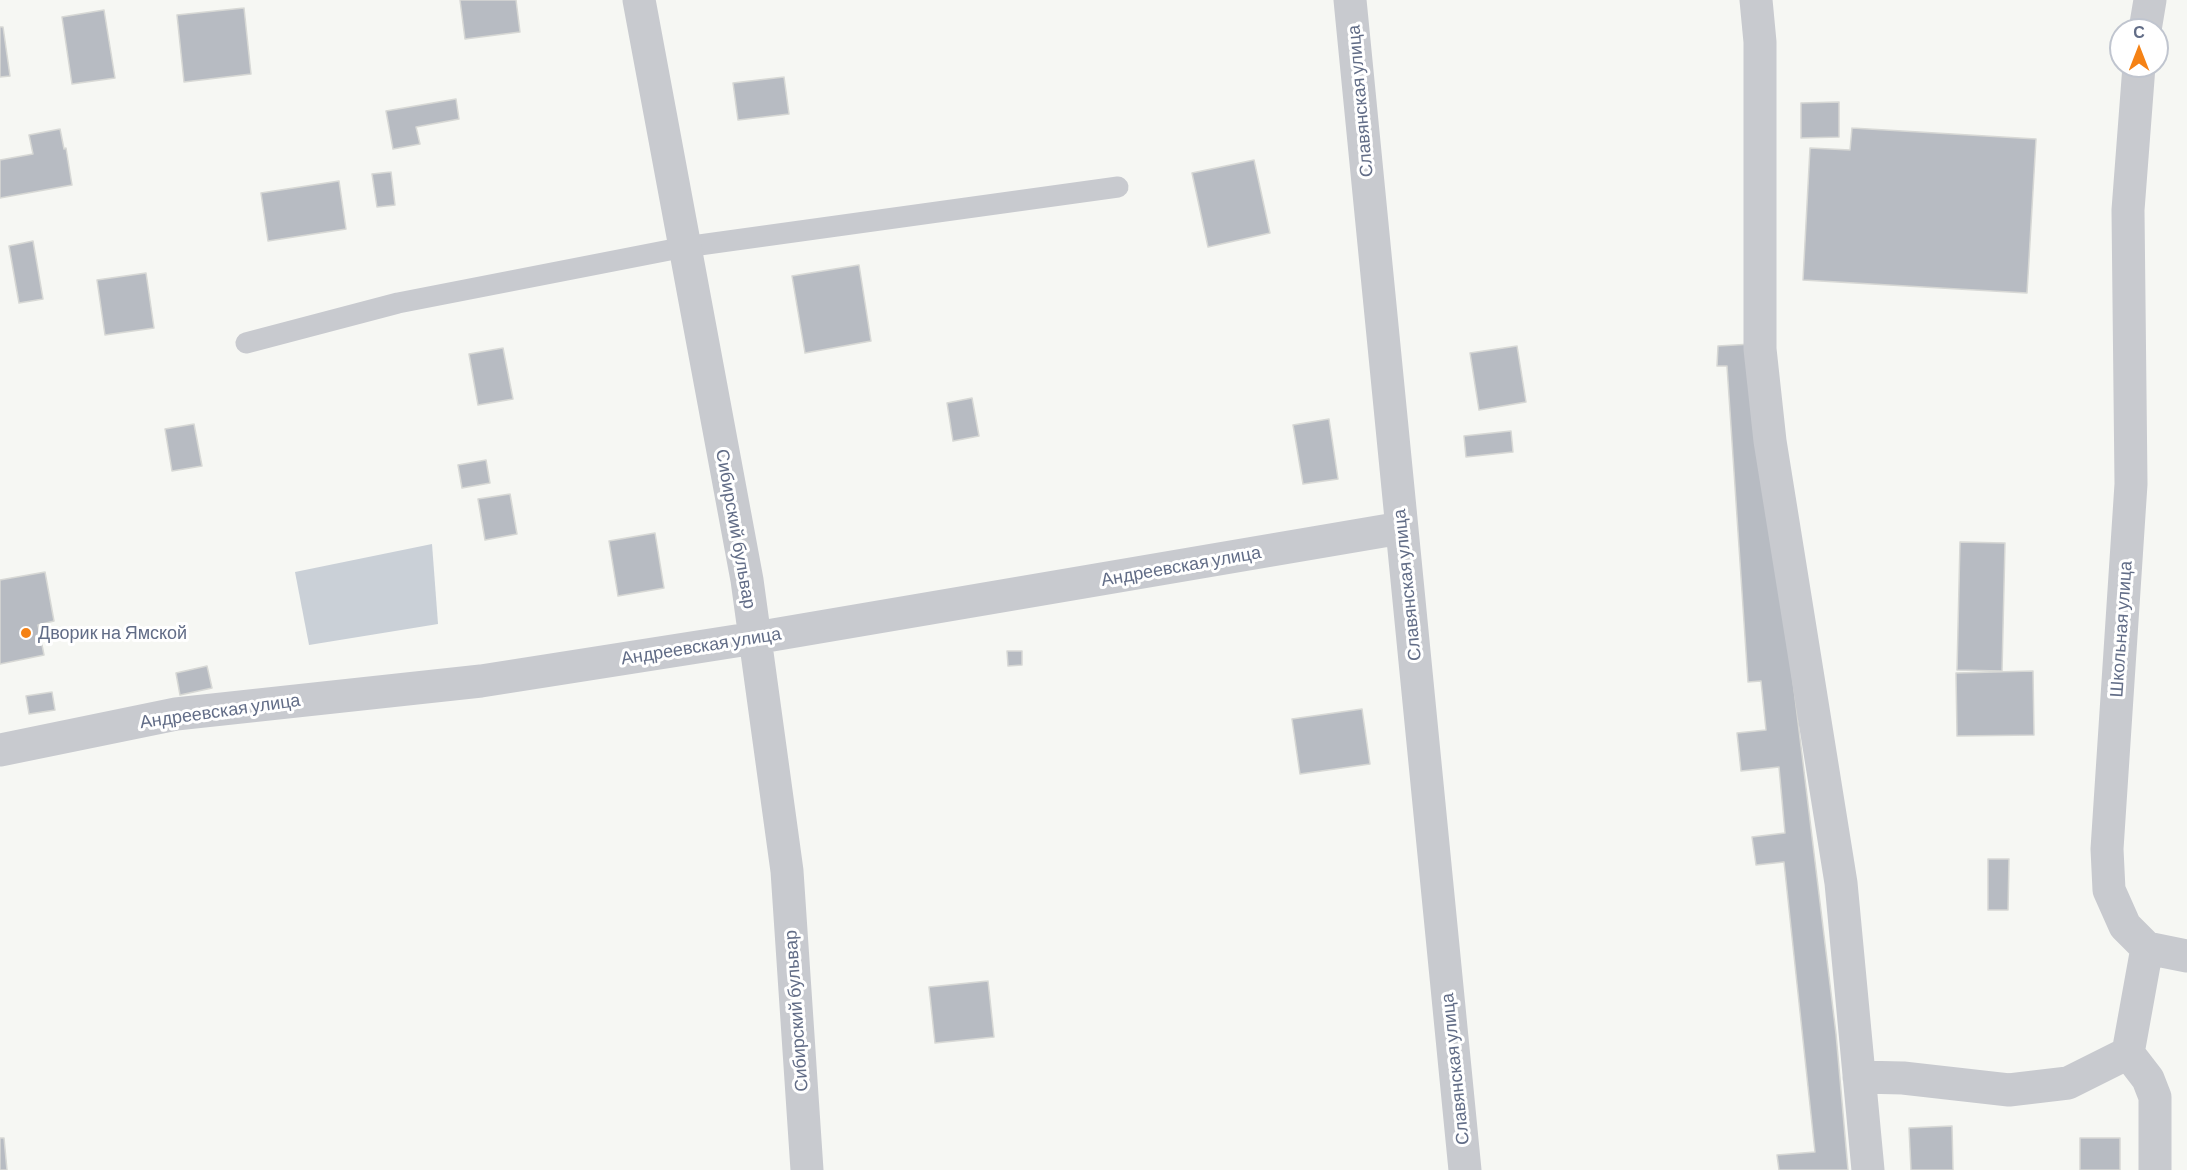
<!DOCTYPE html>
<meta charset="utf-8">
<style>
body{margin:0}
#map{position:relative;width:2187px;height:1170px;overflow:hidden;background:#f6f7f3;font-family:Barlow,sans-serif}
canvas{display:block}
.north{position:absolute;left:2109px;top:18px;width:60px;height:60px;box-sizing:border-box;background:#fff;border:2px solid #c0c5cf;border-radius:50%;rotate:0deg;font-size:16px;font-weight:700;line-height:24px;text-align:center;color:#626d87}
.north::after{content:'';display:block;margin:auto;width:21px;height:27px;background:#f58215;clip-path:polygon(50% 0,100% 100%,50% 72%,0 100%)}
</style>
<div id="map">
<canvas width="2187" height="1170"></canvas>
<div class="north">С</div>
</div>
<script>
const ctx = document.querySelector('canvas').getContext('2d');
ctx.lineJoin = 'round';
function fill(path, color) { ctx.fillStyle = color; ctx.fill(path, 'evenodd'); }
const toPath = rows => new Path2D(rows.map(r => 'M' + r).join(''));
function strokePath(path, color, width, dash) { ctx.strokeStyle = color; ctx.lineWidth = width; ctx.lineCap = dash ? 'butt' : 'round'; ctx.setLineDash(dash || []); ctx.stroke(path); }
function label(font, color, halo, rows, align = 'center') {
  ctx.font = font + ' Barlow,sans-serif'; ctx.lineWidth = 6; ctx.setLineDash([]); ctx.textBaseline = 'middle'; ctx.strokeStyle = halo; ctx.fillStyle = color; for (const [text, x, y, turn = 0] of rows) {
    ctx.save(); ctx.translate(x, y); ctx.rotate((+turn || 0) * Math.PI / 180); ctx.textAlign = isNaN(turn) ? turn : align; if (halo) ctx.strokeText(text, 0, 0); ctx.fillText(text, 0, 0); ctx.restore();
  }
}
fill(toPath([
 [432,544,438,624,309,645,295,572]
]), '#cad0d7');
const building = toPath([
 [460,0,516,0,520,32,465,39,460,0],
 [244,8,251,74,184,82,177,15,244,8],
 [104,10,115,78,72,84,62,17,104,10],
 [0,27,3,27,10,76,0,77,0,27],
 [784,77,789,114,738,120,733,83,784,77],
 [456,99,459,119,416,127,420,144,393,149,386,111,456,99],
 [1839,102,1839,137,1801,138,1801,103,1839,102],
 [1852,128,2036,139,2027,293,1803,280,1810,148,1850,150,1852,128],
 [60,129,64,149,66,148,72,185,0,198,0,160,33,154,29,135,60,129],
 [1254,160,1270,233,1208,247,1192,173,1254,160],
 [391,172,395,205,377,207,372,174,391,172],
 [339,181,346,229,268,241,261,193,339,181],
 [33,241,43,299,19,303,9,246,33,241],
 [859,265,871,341,805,353,792,276,859,265],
 [146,273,154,328,105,335,97,280,146,273],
 [1752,344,1836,1034,1848,1170,1779,1170,1777,1155,1815,1152,1784,862,1756,865,1752,837,1785,833,1779,767,1741,771,1737,733,1766,730,1761,681,1748,682,1727,366,1717,366,1718,346,1752,344],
 [1517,346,1526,402,1479,410,1470,353,1517,346],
 [503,348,513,399,478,405,469,354,503,348],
 [972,398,979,436,953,441,947,403,972,398],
 [1329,419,1338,479,1303,484,1293,425,1329,419],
 [194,424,202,466,172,471,165,429,194,424],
 [1511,431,1513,452,1466,457,1464,436,1511,431],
 [486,460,490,483,462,488,458,465,486,460],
 [510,494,517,534,485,540,478,499,510,494],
 [655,533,664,588,618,596,609,541,655,533],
 [1960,542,2005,543,2002,671,1957,670,1960,542],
 [45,572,54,621,38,625,44,655,0,664,0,580,45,572],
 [1007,651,1022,651,1022,665,1008,666,1007,651],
 [207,666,212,688,180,695,176,673,207,666],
 [2033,671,2034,735,1957,736,1956,673,2033,671],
 [52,692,55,710,29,714,26,696,52,692],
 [1362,709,1370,764,1300,774,1292,719,1362,709],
 [1988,859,2009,859,2008,910,1988,910,1988,859],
 [988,981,994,1037,935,1043,929,987,988,981],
 [1952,1126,1953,1170,1911,1170,1909,1128,1952,1126],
 [0,1138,4,1138,7,1170,0,1170,0,1138],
 [2080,1138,2120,1138,2120,1170,2080,1170,2080,1138]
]);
fill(building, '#b7bbc2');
strokePath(building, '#d7d8d5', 1.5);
strokePath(toPath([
 [246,343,398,303,685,247,1118,187]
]), '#c8cacf', 21);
strokePath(toPath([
 [639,0,747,580,787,871,807,1170],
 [1350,0,1465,1170],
 [1756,0,1760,42,1760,349,1770,441,1841,883,1868,1170],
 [2145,30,2150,0],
 [2139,66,2128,210,2131,484,2107,849,2109,890,2125,926,2147,948,2128,1053,2148,1079,2155,1097,2155,1170],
 [0,750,176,714,481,681,755,638,1401,528],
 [2147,948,2187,956],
 [1859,1077,1903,1078,2009,1090,2068,1083,2128,1053]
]), '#c8cacf', 33);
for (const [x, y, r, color] of [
 [26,633,6,"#f58215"]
]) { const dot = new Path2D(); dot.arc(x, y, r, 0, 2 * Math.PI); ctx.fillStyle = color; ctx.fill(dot); strokePath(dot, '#fff', 2); }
label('18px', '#626d87', '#fff', [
 ["Славянская улица",1360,101,-95],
 ["Сибирский бульвар",736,529,80],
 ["Андреевская улица",1181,566,-10],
 ["Славянская улица",1407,585,-96],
 ["Школьная улица",2121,629,-86],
 ["Андреевская улица",701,646,-9],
 ["Андреевская улица",220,711,-8],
 ["Сибирский бульвар",796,1011,-94],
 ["Славянская улица",1455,1069,-96]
]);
label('18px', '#626d87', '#fff', [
 ["Дворик на Ямской",38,633]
], 'left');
</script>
